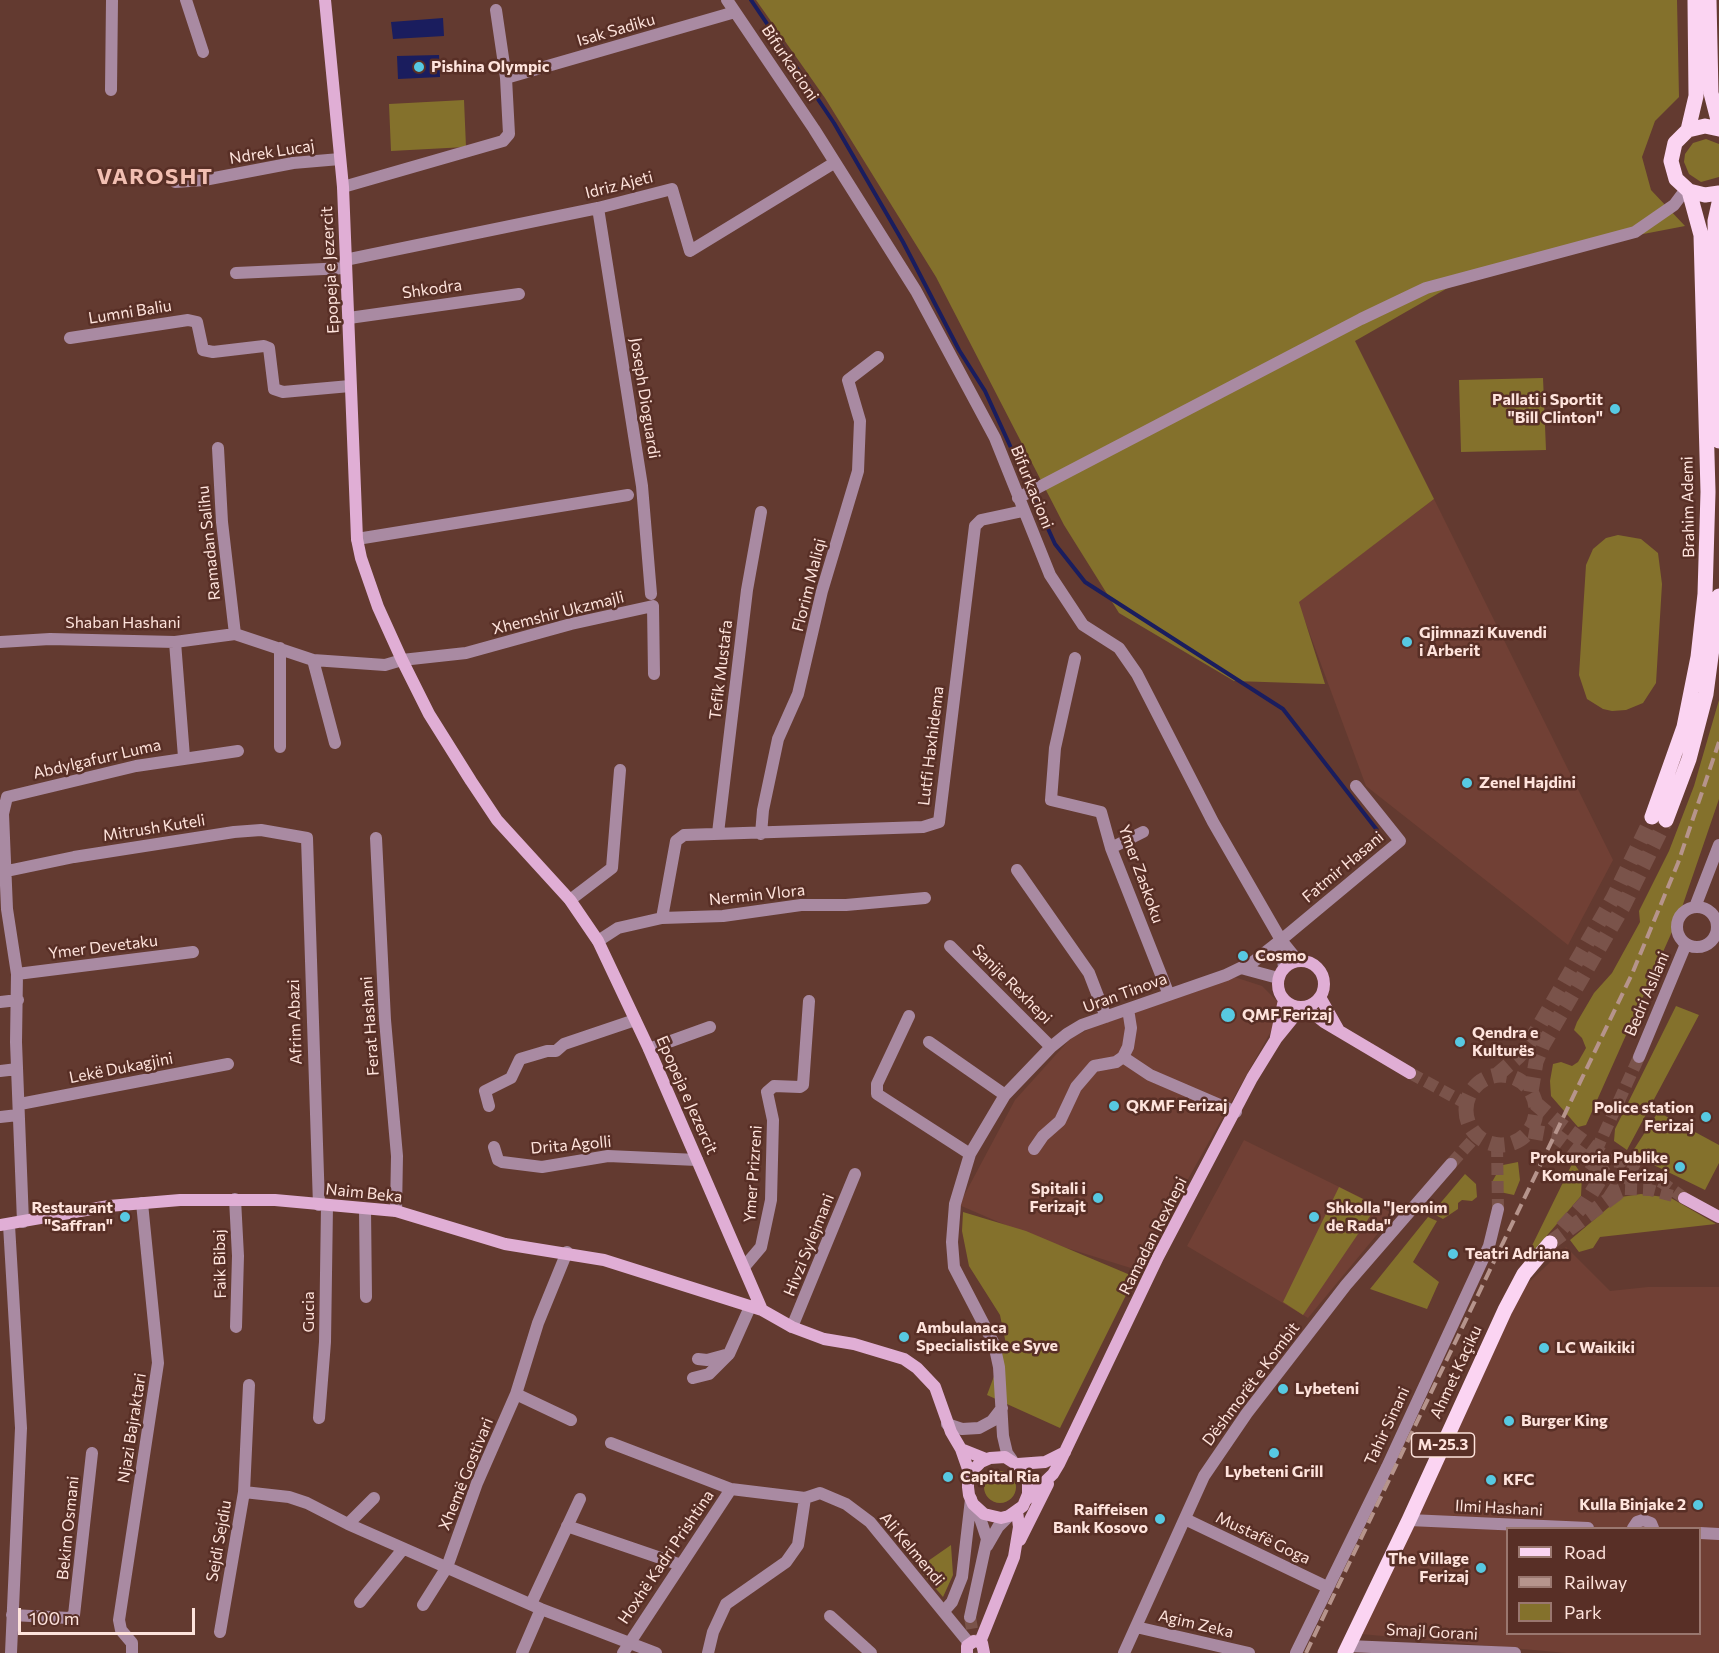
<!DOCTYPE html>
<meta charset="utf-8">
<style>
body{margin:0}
#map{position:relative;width:1719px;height:1653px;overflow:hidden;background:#633a30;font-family:Commissioner,sans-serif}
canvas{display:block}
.legend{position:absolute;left:1506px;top:1527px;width:195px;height:108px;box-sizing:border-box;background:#582f26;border:2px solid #9a776f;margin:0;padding:8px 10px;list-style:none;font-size:18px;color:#fee3dc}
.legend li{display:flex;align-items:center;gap:12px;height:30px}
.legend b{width:30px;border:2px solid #9a776f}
.scale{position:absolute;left:18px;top:1608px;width:177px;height:27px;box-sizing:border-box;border:3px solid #fee3dc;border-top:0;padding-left:8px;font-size:18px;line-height:21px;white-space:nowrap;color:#fee3dc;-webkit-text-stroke:4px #582f26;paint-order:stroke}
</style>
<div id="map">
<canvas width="1719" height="1653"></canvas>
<ul class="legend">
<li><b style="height:8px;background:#fbd4f2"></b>Road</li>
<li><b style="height:8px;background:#b6948c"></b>Railway</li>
<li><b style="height:16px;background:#84712c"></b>Park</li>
</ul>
<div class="scale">100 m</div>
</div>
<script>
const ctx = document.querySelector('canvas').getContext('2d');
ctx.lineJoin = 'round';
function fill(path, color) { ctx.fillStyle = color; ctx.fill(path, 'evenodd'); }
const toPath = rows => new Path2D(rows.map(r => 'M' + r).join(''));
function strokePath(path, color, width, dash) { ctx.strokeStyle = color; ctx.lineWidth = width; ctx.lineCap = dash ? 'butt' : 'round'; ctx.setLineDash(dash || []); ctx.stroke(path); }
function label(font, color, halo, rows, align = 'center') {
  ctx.font = font + ' Commissioner,sans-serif'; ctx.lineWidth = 5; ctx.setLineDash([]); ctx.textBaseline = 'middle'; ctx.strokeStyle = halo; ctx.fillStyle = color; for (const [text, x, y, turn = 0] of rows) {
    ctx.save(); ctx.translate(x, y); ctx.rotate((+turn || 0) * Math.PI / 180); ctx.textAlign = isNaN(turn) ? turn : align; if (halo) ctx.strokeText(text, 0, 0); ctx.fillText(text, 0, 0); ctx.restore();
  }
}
fill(toPath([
 [1434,499,1613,860,1568,945,1366,786,1298,602],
 [1222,973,1262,986,1284,1008,1137,1270,1038,1239,959,1205,1015,1100,1071,1038,1114,1017],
 [1244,1140,1394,1214,1308,1318,1187,1246],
 [1566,1247,1610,1291,1648,1287,1719,1287,1719,1653,1566,1653,1361,1634,1524,1287],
 [1508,1528,1700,1528,1700,1634,1508,1634]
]), '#714035');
fill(toPath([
 [756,0,1677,0,1679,97,1655,121,1642,157,1651,190,1685,226,1534,255,1453,285,1355,341,1434,499,1299,602,1325,684,1234,681,1119,613,1064,525,936,277,825,98],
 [464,100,466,147,391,151,389,104],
 [1706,139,1719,144,1719,177,1701,182,1689,174,1684,162,1685,154,1693,143],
 [1543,378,1546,450,1461,452,1459,380],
 [1618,535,1641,539,1658,553,1662,584,1656,683,1643,703,1626,710,1612,711,1603,709,1587,699,1579,675,1586,565,1593,549,1606,538],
 [1719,700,1719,799,1679,916,1586,1125,1578,1127,1551,1096,1550,1081,1553,1064,1561,1062,1572,1066,1578,1062,1586,1048,1582,1038,1574,1030,1577,1022,1594,993,1612,973,1640,922,1639,911,1669,851,1694,786],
 [1676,1006,1699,1015,1627,1150,1614,1141,1615,1129],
 [1658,1112,1719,1145,1719,1163,1705,1190,1631,1154],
 [1518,1162,1520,1180,1514,1195,1495,1191,1492,1182,1500,1168,1503,1165],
 [1573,1162,1582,1175,1581,1196,1524,1262],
 [1465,1174,1476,1184,1477,1197,1472,1201,1462,1200,1458,1203,1458,1209,1443,1219,1432,1213,1434,1210,1441,1213,1444,1210,1437,1207],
 [1339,1187,1377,1206,1303,1315,1283,1302],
 [1641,1194,1671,1198,1716,1224,1600,1237,1593,1248,1579,1252,1570,1240,1621,1197],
 [963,1212,1026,1231,1135,1277,1060,1428,987,1395,1006,1344,1000,1315,969,1266,962,1231],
 [1428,1217,1437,1221,1413,1262,1439,1282,1427,1309,1370,1289],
 '984 1487a16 16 0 1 1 32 0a16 16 0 1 1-32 0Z',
 [951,1545,953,1575,943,1597,918,1568]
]), '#84712c');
fill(toPath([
 [443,18,444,36,393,39,391,22],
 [439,55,440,77,398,79,397,56]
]), '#1a1d5e');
strokePath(toPath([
 [751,0,834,123,903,242,959,350,985,391,1055,544,1085,582,1283,709,1377,830]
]), '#1a1d5e', 4);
strokePath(toPath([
 [1497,1145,1498,1209],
 [1596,1151,1639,1057],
 [1451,1164,1477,1135],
 [970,1617,976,1653]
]), '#7a534a', 12, [12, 6]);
strokePath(toPath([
 [1410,1073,1467,1104],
 [1627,1166,1663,1183,1684,1198],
 [1625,1189,1650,1190,1677,1197]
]), '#7a534a', 12, [12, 6]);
strokePath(toPath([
 [1497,1075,1519,1056,1531,1040,1613,898,1652,817],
 '1466 1110a35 35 0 1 1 70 0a35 35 0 1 1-70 0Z',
 [1531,1092,1536,1062,1543,1045,1623,907,1666,820],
 [1535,1103,1561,1125,1610,1161],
 [1529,1131,1556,1136,1600,1169],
 '1599 1176a16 16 0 1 1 32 0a16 16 0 1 1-32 0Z',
 [1562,1228,1586,1202,1599,1181],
 [1550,1243,1619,1192]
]), '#7a534a', 15, [15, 8]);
strokePath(toPath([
 [186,0,203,52],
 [727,0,814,129,916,291,995,438,1050,575,1083,625,1119,648,1137,674,1213,822,1281,940,1253,962,1226,975,1082,1025,1067,1034,1051,1047,1005,1095,970,1154,955,1204,952,1242,954,1267,994,1344,999,1367,1003,1436,1007,1453,1012,1460],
 [496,10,506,78],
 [111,90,112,0],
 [175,182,204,180,293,163,340,159],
 [343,187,503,141,509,134,506,78,735,12],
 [598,208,642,486,651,594],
 [345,260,598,208,672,189,690,251,834,163],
 [236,273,346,268],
 [349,318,519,294],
 [70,338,188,320,197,322,203,350,213,352,264,346,269,348,274,389,283,392,350,386],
 [218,448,222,522,235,634],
 [1018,498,1361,319,1426,288,1635,232,1674,205,1686,189],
 [357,539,628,495],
 [0,642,50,639,175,642,235,634,313,660,385,665,402,660,466,653,571,624,653,606,654,674],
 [175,642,184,757],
 [280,648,280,747],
 [1075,658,1055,748,1051,800,1101,812,1111,848,1169,995],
 [313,660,335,743],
 [718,833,747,590,761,512],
 [761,834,763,810,778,739,798,694,822,591,858,471,860,421,848,380,878,357],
 [376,838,385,1020,397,1156,396,1211],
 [1111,848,1143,832],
 [1017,870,1089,973,1106,1017],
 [7,871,74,857,234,832,261,830,307,838,319,1205],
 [570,900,612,868,620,770],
 '1677 927a20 20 0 1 1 40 0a20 20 0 1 1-40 0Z',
 [1695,907,1719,845],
 [662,918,676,841,684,835,923,827,939,822,975,526,981,520,1023,511],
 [1281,940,1400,841,1356,786],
 [1281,940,1284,968],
 [1281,940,1298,961],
 [598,941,618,928,662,918,723,916,801,905,846,905,925,898],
 [950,946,1051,1047],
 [1241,968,1278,978],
 [17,974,193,952],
 [0,1002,18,1000],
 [909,1016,877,1084,877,1094,970,1154],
 [929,1042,1005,1095],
 [649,1049,710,1027],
 [1123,1057,1150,1075,1236,1112],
 [1639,1057,1686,944],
 [0,1071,17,1069],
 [20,1104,228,1064],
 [489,1106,485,1091,511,1078,520,1059,547,1051,556,1051,564,1044,635,1020],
 [0,1117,18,1115],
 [494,1147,498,1160,502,1162,542,1167,608,1156,697,1160],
 [1034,1149,1043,1136,1060,1121,1076,1087,1094,1066,1116,1062,1123,1057,1128,1047,1131,1028,1128,1009],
 [235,1199,238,1256,236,1327],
 [365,1209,366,1297],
 [23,1222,16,1042,17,974,7,909,3,814,7,797,136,766,238,751],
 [9,1225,21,1428,11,1653],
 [744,1267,761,1247,771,1200,773,1120,767,1092,774,1086,800,1087,803,1085,809,1001],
 [792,1327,855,1174],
 [698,1359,707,1360,729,1354,750,1307],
 [693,1378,709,1374,728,1355],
 [516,1394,571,1420],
 [319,1418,325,1342,327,1206],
 [947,1424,962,1429,979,1428,992,1421,1002,1408],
 [611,1443,731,1489,805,1498,820,1493,846,1504,870,1522,969,1643],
 [244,1492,289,1497,307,1503,348,1524,541,1609,656,1653],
 [1185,1519,1327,1587],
 [1409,1520,1588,1528],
 [348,1524,374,1498],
 [567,1526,681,1565],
 [1633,1528,1637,1522,1643,1520,1651,1523,1653,1528],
 [1700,1533,1719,1534],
 [987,1546,998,1527,1009,1516],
 [360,1602,403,1549],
 [531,1604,580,1499],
 [423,1605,447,1567,477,1483,516,1394,538,1323,567,1252],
 [944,1611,952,1602,962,1577,971,1499],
 [12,1615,69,1618,74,1615,92,1453],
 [830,1616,871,1653],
 [970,1617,987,1539,977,1509],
 [1136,1627,1249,1653],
 [220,1632,244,1492,249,1385],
 [1348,1646,1515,1653],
 [132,1653,132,1643,121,1630,119,1620,158,1363,142,1203],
 [522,1653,541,1609],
 [623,1653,731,1489],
 [708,1653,713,1632,726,1604,786,1562,798,1545,805,1498],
 [1124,1653,1204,1476,1247,1413,1346,1285,1451,1164],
 [1296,1653,1387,1467,1489,1246,1498,1209]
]), '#a98aa2', 12);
strokePath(toPath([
 [325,0,343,187,357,539,361,558,378,607,402,660,429,714,471,781,497,820,570,900,598,941,649,1049,762,1310],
 '1278 984a23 23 0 1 1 46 0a23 23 0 1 1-46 0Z',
 [1320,997,1338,1029],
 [1305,1007,1324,1022,1410,1073],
 [1276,1037,1284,1000],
 [1684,1198,1719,1217],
 [0,1225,109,1206,180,1200,275,1200,396,1211,505,1244,604,1260,762,1310,792,1327,824,1339,854,1344,904,1359,917,1368,935,1387,951,1432,961,1449,986,1459],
 [961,1449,968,1469,968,1487,969,1495,973,1504,984,1514,1001,1518,1009,1516,1023,1506,1028,1494,1028,1480,1022,1468,1005,1457,990,1458,981,1462,974,1469,968,1483],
 [1018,1464,1045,1462,1065,1452],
 [1026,1500,1053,1474,1059,1464,1158,1257,1252,1078,1276,1039,1302,1007],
 [1020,1540,1048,1484],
 [980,1642,1014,1557,1019,1527,1017,1511],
 [967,1653,967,1646,974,1641,982,1643,984,1653]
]), '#e0aed5', 12);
strokePath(toPath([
 [1709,0,1711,93,1719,124],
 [1719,129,1705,126,1688,130,1675,143,1671,161,1676,179,1689,191,1705,195,1719,193],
 [1688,130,1696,96,1695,0],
 [1719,203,1715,221,1719,441],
 [1652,817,1684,727,1698,657,1705,594,1708,492,1701,235,1689,191],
 [1666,820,1689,759,1706,694,1719,596],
 [1345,1653,1409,1520,1505,1310,1524,1274,1550,1243]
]), '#fbd4f2', 15);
strokePath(toPath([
 [1306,1653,1632,974,1678,863,1719,742]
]), '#b6948c', 4, [12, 6]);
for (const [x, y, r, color] of [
 [419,67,6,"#57c9e2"],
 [1615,409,6,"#57c9e2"],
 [1407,642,6,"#57c9e2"],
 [1467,783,6,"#57c9e2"],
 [1243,956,6,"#57c9e2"],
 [1228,1015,8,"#57c9e2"],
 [1460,1042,6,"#57c9e2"],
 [1114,1106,6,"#57c9e2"],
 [1706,1117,6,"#57c9e2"],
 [1680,1167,6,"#57c9e2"],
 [1098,1198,6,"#57c9e2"],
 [125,1217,6,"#57c9e2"],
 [1314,1217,6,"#57c9e2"],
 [1453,1254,6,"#57c9e2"],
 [904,1337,6,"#57c9e2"],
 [1544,1348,6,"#57c9e2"],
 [1283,1389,6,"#57c9e2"],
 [1509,1421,6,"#57c9e2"],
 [1274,1453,6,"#57c9e2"],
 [948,1477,6,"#57c9e2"],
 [1491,1480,6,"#57c9e2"],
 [1698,1505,6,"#57c9e2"],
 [1160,1519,6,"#57c9e2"],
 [1481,1568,6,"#57c9e2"]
]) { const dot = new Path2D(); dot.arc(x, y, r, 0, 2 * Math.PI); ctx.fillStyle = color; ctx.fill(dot); strokePath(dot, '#582f26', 2); }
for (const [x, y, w] of [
 [1443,1445,63]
]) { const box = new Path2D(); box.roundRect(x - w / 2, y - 12, w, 24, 4.5); ctx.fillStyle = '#582f26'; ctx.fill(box); strokePath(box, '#fee3dc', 1.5); }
label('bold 15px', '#fee3dc', null, [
 ["M-25.3",1443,1445]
]);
label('16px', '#fee3dc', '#582f26', [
 ["Isak Sadiku",616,30,-16],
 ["Bifurkacioni",790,63,56],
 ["Ndrek Lucaj",272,152,-9],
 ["Idriz Ajeti",619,185,-14],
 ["Epopeja e Jezercit",330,270,-93],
 ["Shkodra",432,289,-8],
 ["Lumni Baliu",130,312,-9],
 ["Joseph Dioguardi",645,398,81],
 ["Bifurkacioni",1032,487,68],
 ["Brahim Ademi",1688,507,-91],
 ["Ramadan Salihu",209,543,-96],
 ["Florim Maliqi",809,585,-76],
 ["Xhemshir Ukzmajli",558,613,-14],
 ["Shaban Hashani",123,623],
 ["Tefik Mustafa",721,670,-83],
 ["Lutfi Haxhidema",931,746,-83],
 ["Abdylgafurr Luma",97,759,-13],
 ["Mitrush Kuteli",154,828,-9],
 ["Fatmir Hasani",1343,867,-40],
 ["Ymer Zaskoku",1141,874,70],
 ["Nermin Vlora",757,895,-6],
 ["Ymer Devetaku",103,947,-7],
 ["Sanije Rexhepi",1012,984,45],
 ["Uran Tinova",1125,993,-20],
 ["Bedri Asllani",1647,994,-67],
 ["Afrim Abazi",295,1022,-92],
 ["Ferat Hashani",370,1026,-94],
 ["Lekë Dukagjini",121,1068,-11],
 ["Epopeja e Jezercit",687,1095,66],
 ["Drita Agolli",571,1145,-5],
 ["Ymer Prizreni",753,1174,-86],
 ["Naim Beka",364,1193,6],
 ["Ramadan Rexhepi",1153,1236,-63],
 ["Hivzi Sylejmani",809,1245,-68],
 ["Faik Bibaj",220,1264,-91],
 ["Gucia",309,1312,-90],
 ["Ahmet Kaçiku",1456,1372,-65],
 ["Dëshmorët e Kombit",1251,1384,-53],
 ["Tahir Sinani",1387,1426,-65],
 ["Njazi Bajraktari",132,1428,-81],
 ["Xhemë Gostivari",466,1474,-68],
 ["Ilmi Hashani",1499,1508,3],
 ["Bekim Osmani",68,1528,-84],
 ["Mustafë Goga",1263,1538,25],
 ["Sejdi Sejdiu",219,1541,-80],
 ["Ali Kelmendi",912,1549,50],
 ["Hoxhë Kadri Prishtina",666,1557,-56],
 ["Agim Zeka",1196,1624,13],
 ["Smajl Gorani",1432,1632,3]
]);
label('bold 16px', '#fee3dc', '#582f26', [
 ["Pishina Olympic",431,67],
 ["Pallati i Sportit",1603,400,"right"],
 ["\"Bill Clinton\"",1603,418,"right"],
 ["Gjimnazi Kuvendi",1419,633],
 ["i Arberit",1419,651],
 ["Zenel Hajdini",1479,783],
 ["Cosmo",1255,956],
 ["QMF Ferizaj",1242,1015],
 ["Qendra e",1472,1033],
 ["Kulturës",1472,1051],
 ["QKMF Ferizaj",1126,1106],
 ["Police station",1694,1108,"right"],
 ["Ferizaj",1694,1126,"right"],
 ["Prokuroria Publike",1668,1158,"right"],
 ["Komunale Ferizaj",1668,1176,"right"],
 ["Spitali i",1086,1189,"right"],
 ["Ferizajt",1086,1207,"right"],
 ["Restaurant",113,1208,"right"],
 ["\"Saffran\"",113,1226,"right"],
 ["Shkolla \"Jeronim",1326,1208],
 ["de Rada\"",1326,1226],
 ["Teatri Adriana",1465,1254],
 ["Ambulanaca",916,1328],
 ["Specialistike e Syve",916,1346],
 ["LC Waikiki",1556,1348],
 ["Lybeteni",1295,1389],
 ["Burger King",1521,1421],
 ["Lybeteni Grill",1274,1472,"center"],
 ["Capital Ria",960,1477],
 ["KFC",1503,1480],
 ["Kulla Binjake 2",1686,1505,"right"],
 ["Raiffeisen",1148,1510,"right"],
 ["Bank Kosovo",1148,1528,"right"],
 ["The Village",1469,1559,"right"],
 ["Ferizaj",1469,1577,"right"]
], 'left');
ctx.letterSpacing = '1.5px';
label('bold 22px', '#f2bfb2', '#582f26', [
 ["VAROSHT",155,177]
]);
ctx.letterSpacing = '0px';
</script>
